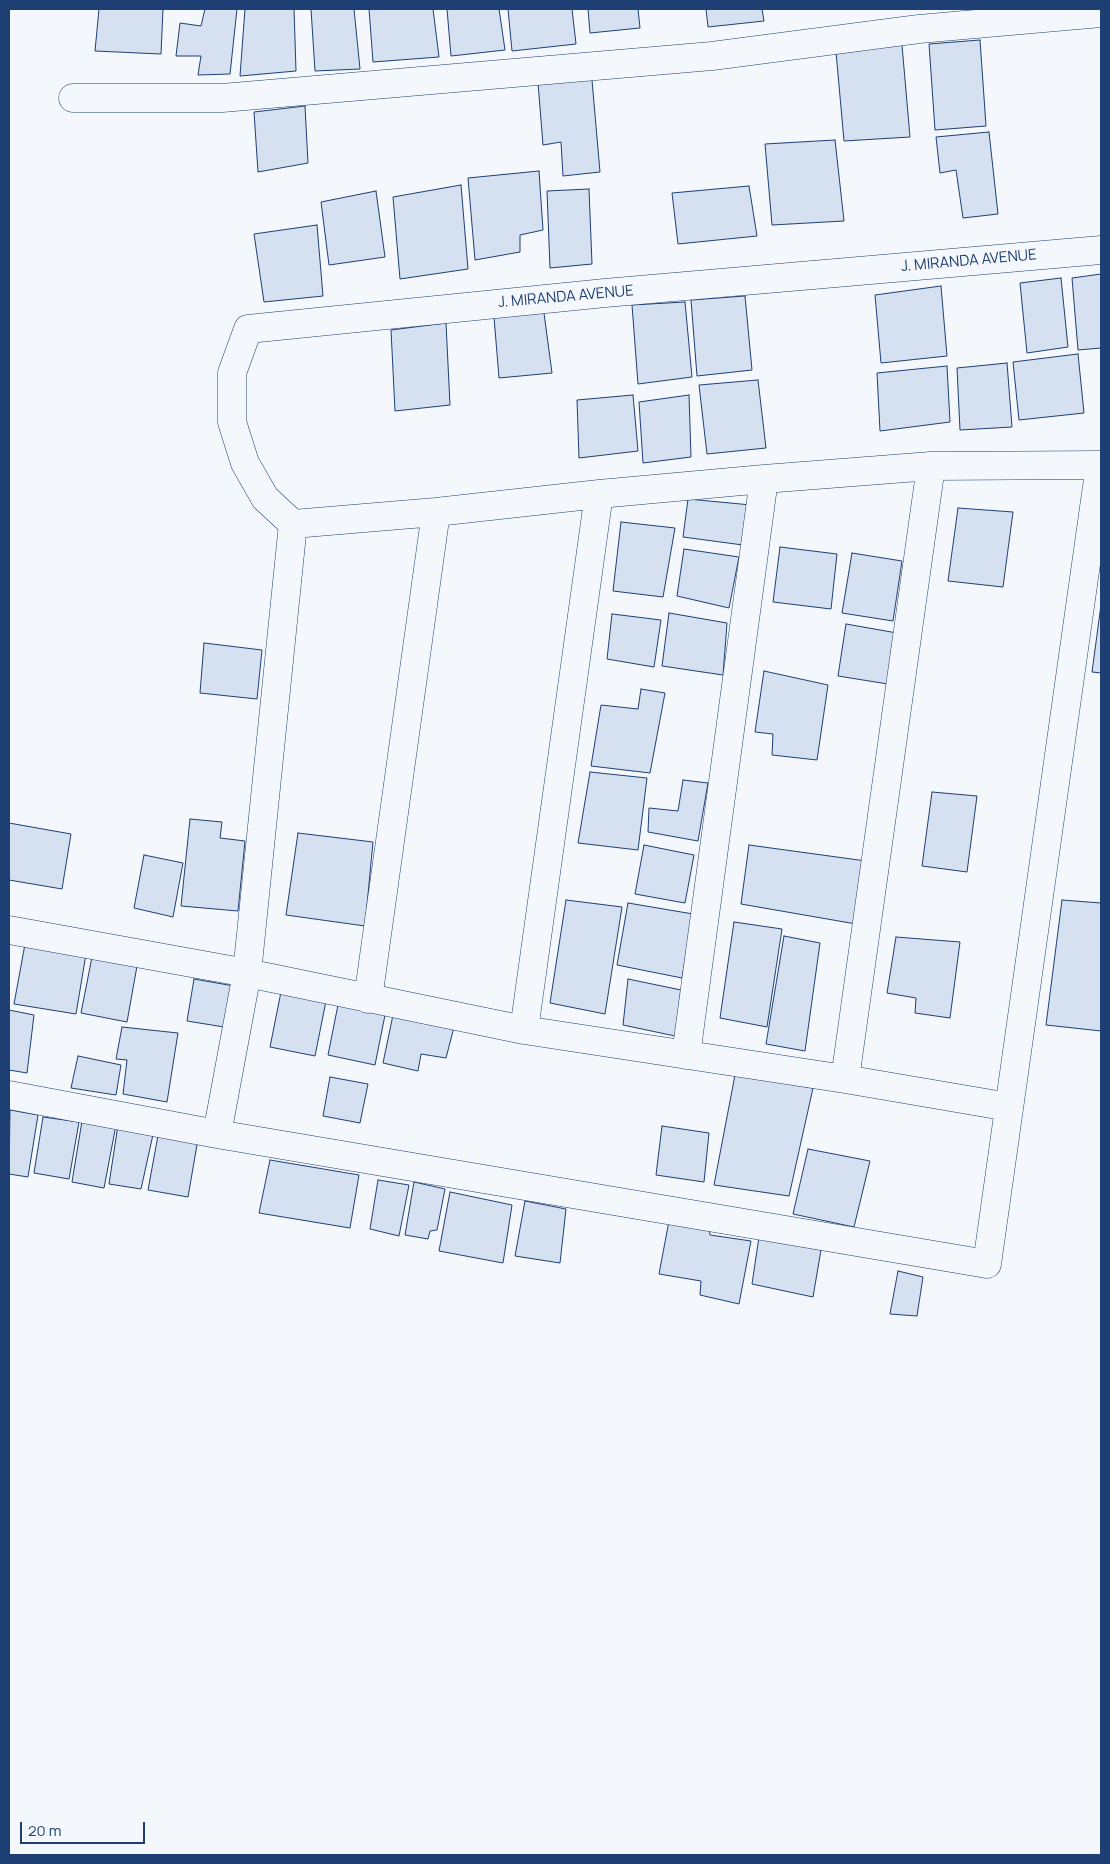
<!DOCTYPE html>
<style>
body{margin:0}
#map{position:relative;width:1110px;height:1864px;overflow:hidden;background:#f4f7fb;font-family:Manrope,sans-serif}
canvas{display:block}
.frame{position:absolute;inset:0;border:10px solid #1d3f73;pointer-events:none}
.scale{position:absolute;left:20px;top:1822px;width:125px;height:22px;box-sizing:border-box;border:2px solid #1d3f73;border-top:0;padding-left:6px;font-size:15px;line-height:18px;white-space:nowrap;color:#1d3f73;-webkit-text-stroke:4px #f4f7fb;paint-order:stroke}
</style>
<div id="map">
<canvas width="1110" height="1864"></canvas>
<div class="frame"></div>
<div class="scale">20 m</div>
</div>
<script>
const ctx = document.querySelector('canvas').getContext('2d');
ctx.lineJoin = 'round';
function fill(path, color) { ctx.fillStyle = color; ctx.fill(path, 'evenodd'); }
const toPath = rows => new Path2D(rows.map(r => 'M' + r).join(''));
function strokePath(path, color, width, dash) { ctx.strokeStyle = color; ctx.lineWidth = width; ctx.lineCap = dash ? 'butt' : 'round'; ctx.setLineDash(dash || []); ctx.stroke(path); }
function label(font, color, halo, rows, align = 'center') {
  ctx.font = font + ' Manrope,sans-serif'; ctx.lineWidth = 4; ctx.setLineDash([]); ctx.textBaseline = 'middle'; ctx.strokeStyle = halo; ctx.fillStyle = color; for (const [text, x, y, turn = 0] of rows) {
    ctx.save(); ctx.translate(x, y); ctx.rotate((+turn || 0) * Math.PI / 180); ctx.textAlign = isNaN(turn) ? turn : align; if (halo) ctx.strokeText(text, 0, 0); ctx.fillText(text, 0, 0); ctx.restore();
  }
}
const building = toPath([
 [99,9,163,9,161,54,95,51,99,9],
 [205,9,237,9,230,74,198,75,201,56,176,56,180,23,201,26,205,9],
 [245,9,294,9,296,71,240,76,245,9],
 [311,9,354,9,360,69,315,71,311,9],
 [369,9,433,9,439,57,373,62,369,9],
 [447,9,499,9,505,50,451,56,447,9],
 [508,9,572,9,576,44,512,51,508,9],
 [588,9,638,9,640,28,590,33,588,9],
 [706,9,762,9,764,21,708,27,706,9],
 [980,40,986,126,935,130,929,44,980,40],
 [902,45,910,137,844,141,836,52,902,45],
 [592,80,600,172,563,176,561,142,543,145,538,83,592,80],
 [305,106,308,163,258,172,254,112,305,106],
 [989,132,998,214,963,218,956,170,940,173,936,137,989,132],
 [835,140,844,221,772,225,765,144,835,140],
 [539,171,543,230,520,235,520,252,475,260,468,178,539,171],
 [461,185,468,269,400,279,393,197,461,185],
 [749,186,757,236,678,244,672,193,749,186],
 [589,189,592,264,550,268,547,191,589,189],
 [376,191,385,257,329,265,321,202,376,191],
 [317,225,323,296,264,302,254,234,317,225],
 [1101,274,1101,348,1078,350,1072,278,1101,274],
 [1061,278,1068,347,1027,353,1020,283,1061,278],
 [941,286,947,356,881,363,875,295,941,286],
 [745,296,752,370,697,376,691,300,745,296],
 [685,302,692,377,638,384,632,305,685,302],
 [544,313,552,373,499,378,494,317,544,313],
 [446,323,450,405,395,411,391,330,446,323],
 [1078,354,1084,413,1019,420,1013,362,1078,354],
 [1007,363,1012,427,960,430,957,368,1007,363],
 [947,366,950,422,880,431,877,373,947,366],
 [758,380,766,448,707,454,699,385,758,380],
 [633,395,638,451,579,458,577,400,633,395],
 [689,395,691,457,643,463,639,402,689,395],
 [688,499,751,505,743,545,683,537,688,499],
 [958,508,1013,512,1003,587,948,581,958,508],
 [621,522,675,528,663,597,613,591,621,522],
 [780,547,837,554,831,609,773,602,780,547],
 [684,549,739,557,729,608,677,596,684,549],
 [852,553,902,561,893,621,842,613,852,553],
 [1101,605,1101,673,1092,672,1101,605],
 [669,613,727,623,723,675,662,666,669,613],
 [612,614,661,620,654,667,607,659,612,614],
 [846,624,897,633,888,684,838,676,846,624],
 [204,643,262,650,257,699,200,693,204,643],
 [764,671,828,685,817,760,772,755,773,734,755,732,764,671],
 [641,689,665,693,650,773,591,766,601,705,638,709,641,689],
 [590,772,647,778,638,850,578,843,590,772],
 [683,780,708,783,698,841,648,832,649,808,678,811,683,780],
 [932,792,977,796,967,872,922,866,932,792],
 [190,819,222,822,220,838,245,841,238,911,181,906,190,819],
 [9,823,71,834,62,889,9,880,9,823],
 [298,833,373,842,365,926,286,915,298,833],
 [644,845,694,855,685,903,635,894,644,845],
 [749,845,866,861,856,924,741,904,749,845],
 [144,855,183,863,173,917,134,908,144,855],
 [566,900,622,907,605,1014,550,1003,566,900],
 [1062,900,1101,903,1101,1031,1046,1025,1062,900],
 [628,903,693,914,682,978,617,965,628,903],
 [734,922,782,929,767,1027,720,1018,734,922],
 [784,936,820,943,805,1051,766,1044,784,936],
 [896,937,960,942,950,1018,915,1013,916,998,887,993,896,937],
 [25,944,86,954,76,1014,14,1004,25,944],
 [92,957,137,966,127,1022,81,1013,92,957],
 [194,979,234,986,224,1027,187,1021,194,979],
 [628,979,681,990,675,1036,623,1025,628,979],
 [281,992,326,1001,315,1056,270,1047,281,992],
 [339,1000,386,1010,375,1065,328,1055,339,1000],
 [9,1010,34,1015,27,1073,9,1070,9,1010],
 [393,1015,454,1027,446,1058,421,1054,418,1071,383,1063,393,1015],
 [122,1027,178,1033,167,1102,123,1094,127,1060,116,1059,122,1027],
 [78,1056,121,1065,116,1095,71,1088,78,1056],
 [735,1075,813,1088,789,1196,714,1185,735,1075],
 [330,1077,368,1084,360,1123,323,1116,330,1077],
 [10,1110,38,1115,28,1177,9,1174,10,1110],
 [43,1117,79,1122,69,1179,34,1173,43,1117],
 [82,1121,116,1125,104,1188,72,1182,82,1121],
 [118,1125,154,1130,141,1189,109,1184,118,1125],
 [662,1126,709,1133,704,1182,656,1175,662,1126],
 [159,1130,198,1139,188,1197,148,1190,159,1130],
 [808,1149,870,1161,854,1227,793,1214,808,1149],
 [270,1160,359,1175,350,1228,259,1213,270,1160],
 [378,1180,409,1185,399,1236,370,1229,378,1180],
 [414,1182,445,1189,437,1230,430,1231,428,1239,405,1235,414,1182],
 [450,1192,512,1205,503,1263,439,1251,450,1192],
 [525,1201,566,1209,560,1263,515,1256,525,1201],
 [669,1221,709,1227,710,1235,751,1241,739,1304,700,1295,701,1281,659,1274,669,1221],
 [759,1237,821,1250,813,1297,752,1284,759,1237],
 [898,1271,923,1277,917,1316,890,1314,898,1271]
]);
fill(building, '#d5e0f0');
strokePath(building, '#1d3f73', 1);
const minor = toPath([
 [73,98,222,98,712,56,919,29,1101,13],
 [293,524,265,498,245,463,232,422,232,373,248,329,605,293,1101,250],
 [9,930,247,973,524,1030,845,1079,1009,1107],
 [368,999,436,512],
 [524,1030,599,494],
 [686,1055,764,479],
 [845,1079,931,466],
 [9,1095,217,1134,987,1264,1100,465,931,466,764,479,599,494,436,512,293,524],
 [217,1134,247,973,293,524]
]);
strokePath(minor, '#1d3f73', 29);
strokePath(minor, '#f4f7fb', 28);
label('15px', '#1d3f73', '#f4f7fb', [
 ["J. MIRANDA AVENUE",969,261,-5],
 ["J. MIRANDA AVENUE",566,297,-5]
]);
</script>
